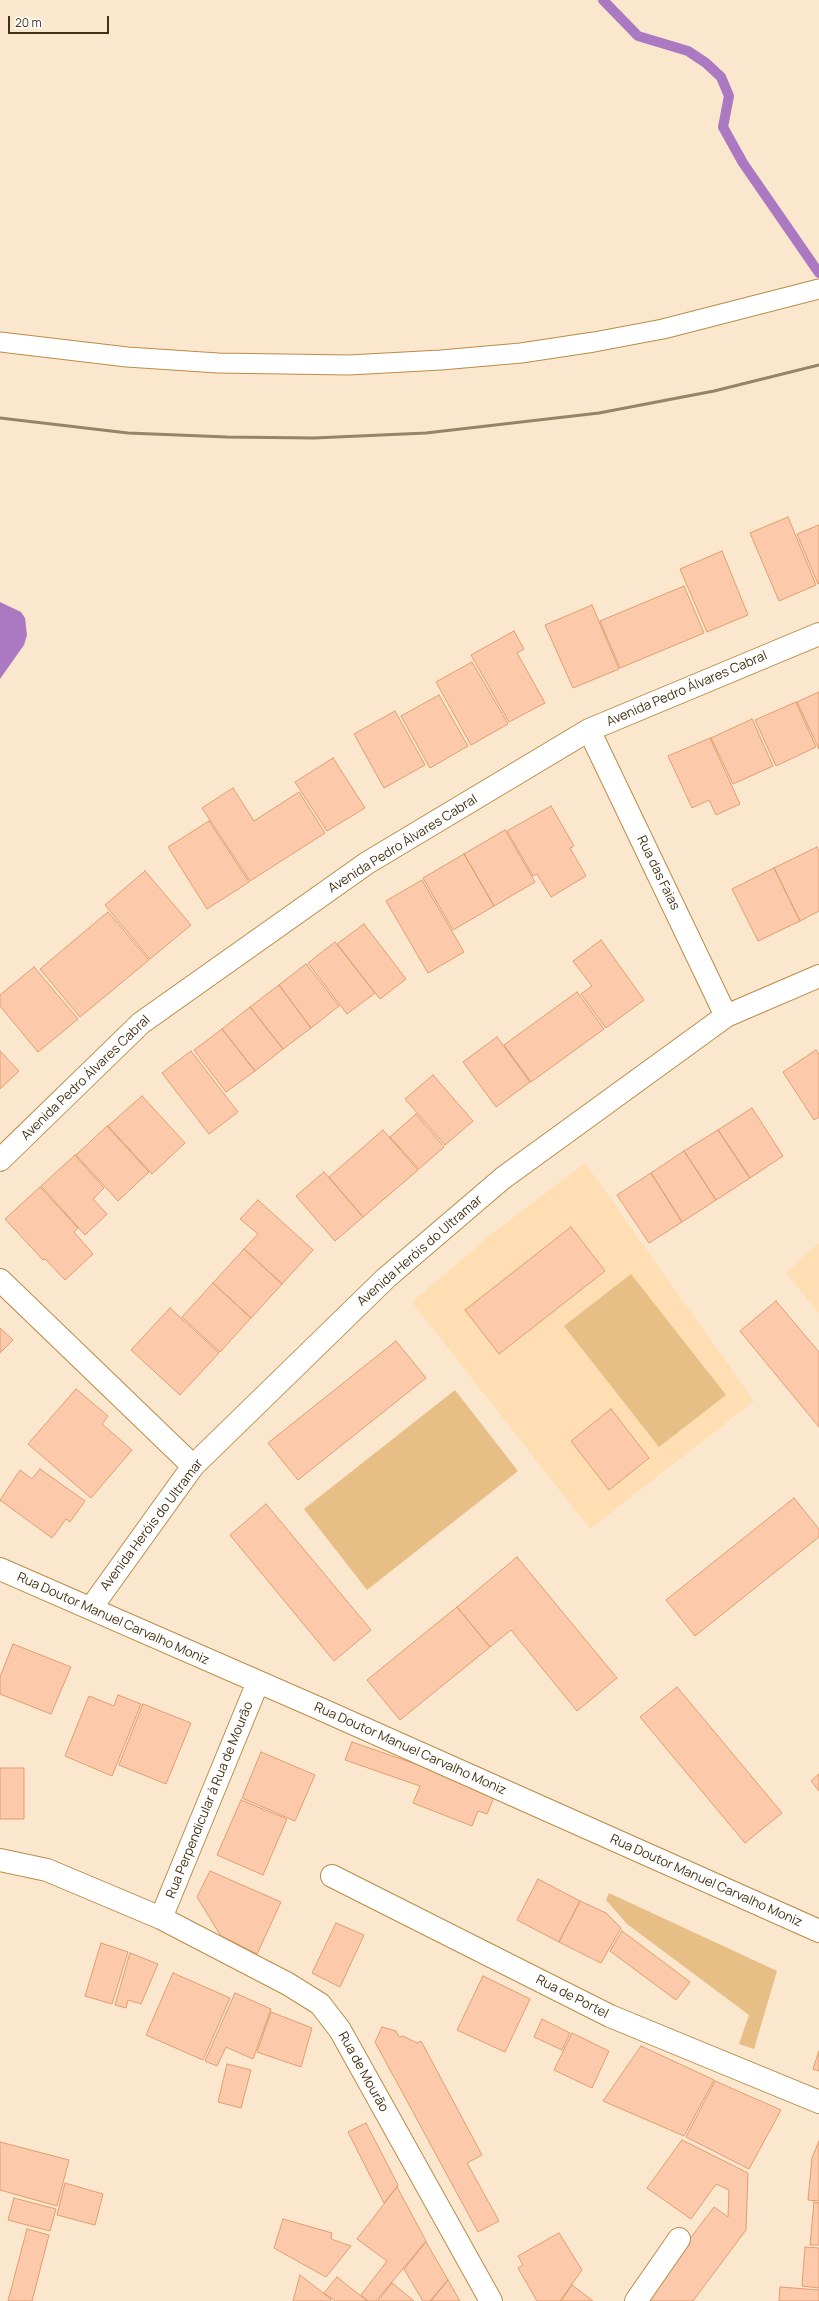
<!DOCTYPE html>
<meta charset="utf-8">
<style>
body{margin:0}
#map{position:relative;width:819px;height:2301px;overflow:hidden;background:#fbe7cd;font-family:Manrope,sans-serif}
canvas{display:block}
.scale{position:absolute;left:8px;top:16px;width:101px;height:18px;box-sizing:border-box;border:2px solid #443114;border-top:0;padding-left:5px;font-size:12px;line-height:14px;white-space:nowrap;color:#443114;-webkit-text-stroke:3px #fff;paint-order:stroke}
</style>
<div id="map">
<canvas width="819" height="2301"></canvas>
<div class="scale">20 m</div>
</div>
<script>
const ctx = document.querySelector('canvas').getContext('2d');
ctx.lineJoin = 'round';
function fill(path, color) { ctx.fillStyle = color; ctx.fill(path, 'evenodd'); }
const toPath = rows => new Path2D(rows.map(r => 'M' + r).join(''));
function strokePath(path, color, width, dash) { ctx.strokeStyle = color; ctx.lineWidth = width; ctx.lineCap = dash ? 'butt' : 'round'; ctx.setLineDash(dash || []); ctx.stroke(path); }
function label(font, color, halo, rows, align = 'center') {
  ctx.font = font + ' Manrope,sans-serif'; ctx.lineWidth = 4; ctx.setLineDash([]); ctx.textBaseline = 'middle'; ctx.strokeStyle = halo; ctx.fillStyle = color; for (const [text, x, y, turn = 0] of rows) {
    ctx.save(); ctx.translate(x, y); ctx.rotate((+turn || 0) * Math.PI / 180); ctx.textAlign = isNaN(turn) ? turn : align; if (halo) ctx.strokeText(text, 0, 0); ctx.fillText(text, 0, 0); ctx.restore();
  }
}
fill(toPath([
 [585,1163,754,1401,590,1529,412,1302,493,1233],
 [819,1243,819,1313,786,1273]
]), '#fedeb2');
fill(toPath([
 [631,1274,726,1395,659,1447,564,1326],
 [455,1390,518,1471,367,1590,304,1509],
 [609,1893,777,1971,754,2049,739,2044,749,2015,627,1924,606,1900]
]), '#e7be85');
fill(toPath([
 [0,602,21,612,25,618,27,635,24,645,0,679]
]), '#ab78c2');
strokePath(toPath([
 [603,0,638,36,688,51,706,63,721,77,729,96,723,127,743,163,819,273]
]), '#ab78c2', 10);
const building = toPath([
 [788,517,816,585,779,601,750,533,788,517],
 [819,525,819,583,818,584,797,534,819,525],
 [722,551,748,615,707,632,680,569,722,551],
 [684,586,704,633,620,668,600,621,684,586],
 [592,605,619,669,573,688,545,625,592,605],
 [514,631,524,649,517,653,545,703,509,722,471,655,514,631],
 [472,662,508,724,471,745,436,682,472,662],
 [819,692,819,749,797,702,819,692],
 [439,695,468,746,430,768,401,716,439,695],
 [796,702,816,747,776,766,755,720,796,702],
 [395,711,425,765,384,788,354,734,395,711],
 [752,719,773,766,733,784,711,738,752,719],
 [710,738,740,804,716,815,709,800,692,808,668,756,710,738],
 [333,758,365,808,327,831,295,782,333,758],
 [233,788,254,821,299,792,325,833,250,881,202,808,233,788],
 [551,806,574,846,570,848,586,876,551,897,537,874,533,876,507,831,551,806],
 [209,821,249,882,207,909,168,847,209,821],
 [505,830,535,882,494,906,464,854,505,830],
 [817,847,819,852,819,911,800,921,774,868,817,847],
 [464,854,494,906,453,930,423,878,464,854],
 [774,868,800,921,758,941,732,889,774,868],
 [145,871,191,925,150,959,105,905,145,871],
 [422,880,464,952,428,973,386,901,422,880],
 [108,912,149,960,80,1017,40,969,108,912],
 [364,924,406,979,380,999,337,944,364,924],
 [601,940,644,1000,606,1028,581,994,592,986,573,961,601,940],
 [335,942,375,993,347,1014,308,963,335,942],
 [306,964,339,1006,311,1028,279,985,306,964],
 [34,967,78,1019,38,1052,0,1006,0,995,34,967],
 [279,985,311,1028,283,1049,250,1007,279,985],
 [577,992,604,1029,531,1082,504,1045,577,992],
 [250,1007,283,1049,255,1071,222,1029,250,1007],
 [222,1029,255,1071,226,1092,194,1050,222,1029],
 [497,1037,530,1082,496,1107,463,1062,497,1037],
 [816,1050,819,1054,819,1117,814,1120,783,1072,816,1050],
 [0,1051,19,1071,0,1089,0,1051],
 [191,1051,238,1112,209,1134,162,1073,191,1051],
 [433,1075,473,1121,445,1145,405,1099,433,1075],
 [142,1096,185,1143,152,1174,108,1126,142,1096],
 [752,1108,783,1156,750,1178,718,1130,752,1108],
 [416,1114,444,1147,419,1169,390,1137,416,1114],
 [107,1126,149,1172,118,1201,76,1155,107,1126],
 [383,1130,418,1170,363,1217,329,1177,383,1130],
 [718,1130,750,1178,716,1200,684,1151,718,1130],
 [684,1151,716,1200,682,1222,651,1173,684,1151],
 [75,1155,104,1188,93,1199,107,1214,85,1235,41,1186,75,1155],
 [324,1172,363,1217,335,1241,296,1196,324,1172],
 [651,1173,682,1222,649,1243,617,1195,651,1173],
 [40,1187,78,1228,74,1232,93,1254,65,1280,45,1259,43,1260,5,1219,40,1187],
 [258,1200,313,1250,282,1284,244,1249,258,1234,240,1219,258,1200],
 [571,1227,605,1271,499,1354,465,1310,571,1227],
 [244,1249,282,1284,251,1318,213,1283,244,1249],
 [213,1283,251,1318,220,1352,182,1317,213,1283],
 [776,1301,819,1352,819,1427,740,1331,776,1301],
 [170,1308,219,1353,180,1395,131,1350,170,1308],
 [0,1328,13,1340,0,1353,0,1328],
 [396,1341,426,1378,298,1480,268,1443,396,1341],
 [76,1389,108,1416,102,1424,132,1450,91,1498,28,1444,76,1389],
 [611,1409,649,1458,609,1490,571,1441,611,1409],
 [40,1469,85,1501,70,1522,66,1519,52,1538,0,1500,20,1470,32,1479,40,1469],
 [794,1498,819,1529,819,1537,695,1636,666,1600,794,1498],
 [266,1504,371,1630,334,1661,230,1535,266,1504],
 [517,1557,617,1678,577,1711,511,1630,490,1647,457,1607,517,1557],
 [457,1607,490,1647,400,1720,367,1680,457,1607],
 [13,1644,71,1667,51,1714,0,1694,0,1677,13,1644],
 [677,1687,782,1813,745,1843,640,1717,677,1687],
 [118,1695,141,1704,112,1776,65,1756,89,1696,114,1706,118,1695],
 [143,1704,191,1723,166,1784,119,1765,143,1704],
 [352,1742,427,1768,495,1795,487,1814,478,1811,472,1826,413,1803,420,1786,345,1760,352,1742],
 [261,1752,315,1775,295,1821,242,1798,261,1752],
 [0,1768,24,1768,24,1819,0,1819,0,1768],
 [819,1774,819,1791,811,1781,819,1774],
 [241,1800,287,1819,263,1875,217,1855,241,1800],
 [210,1871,281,1902,257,1954,221,1936,197,1897,210,1871],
 [538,1879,580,1901,559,1942,517,1920,538,1879],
 [580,1901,606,1913,621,1928,601,1963,559,1942,580,1901],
 [336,1923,364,1935,340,1987,312,1973,336,1923],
 [622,1931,690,1982,676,2000,610,1951,622,1931],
 [101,1943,128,1952,112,2004,85,1996,101,1943],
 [130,1953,158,1964,141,2004,128,2000,126,2008,115,2005,130,1953],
 [173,1973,230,1998,203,2060,146,2035,173,1973],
 [483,1976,530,1999,505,2052,457,2030,483,1976],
 [235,1993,271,2009,253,2059,226,2047,217,2066,205,2061,235,1993],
 [271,2012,312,2028,301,2067,257,2052,271,2012],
 [542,2019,570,2033,562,2050,534,2037,542,2019],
 [382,2027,396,2031,399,2037,403,2036,417,2043,421,2041,482,2155,467,2163,499,2221,478,2232,375,2042,382,2027],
 [572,2033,609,2051,592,2088,554,2070,572,2033],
 [641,2046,714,2080,684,2136,603,2101,641,2046],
 [819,2051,819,2071,813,2069,819,2051],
 [227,2064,251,2070,241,2108,218,2102,227,2064],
 [715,2081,781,2110,749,2169,686,2137,715,2081],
 [366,2123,398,2185,384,2203,348,2132,366,2123],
 [682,2140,748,2173,746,2230,693,2301,643,2301,714,2207,728,2217,729,2190,716,2184,691,2219,647,2188,682,2140],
 [819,2141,819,2201,808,2200,812,2158,819,2141],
 [0,2142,69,2160,57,2206,0,2190,0,2142],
 [65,2183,103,2194,95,2225,57,2215,65,2183],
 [397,2187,426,2241,376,2301,368,2301,361,2295,387,2261,357,2239,397,2187],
 [14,2198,56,2209,50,2231,8,2220,14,2198],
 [814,2202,819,2203,819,2245,810,2245,814,2202],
 [283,2219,332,2233,331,2239,351,2246,326,2277,274,2248,283,2219],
 [27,2229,49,2235,32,2301,8,2301,27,2229],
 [559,2233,582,2270,560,2301,537,2301,518,2268,523,2265,518,2256,559,2233],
 [426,2242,448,2280,430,2301,423,2301,404,2269,426,2242],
 [805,2247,819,2248,819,2288,802,2286,805,2247],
 [300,2275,331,2299,330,2301,293,2301,300,2275],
 [337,2277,367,2301,335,2301,324,2293,337,2277],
 [448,2280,460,2301,431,2301,448,2280],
 [392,2283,414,2301,378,2301,392,2283],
 [572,2285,593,2301,561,2301,572,2285],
 [780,2287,819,2290,819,2301,779,2301,780,2287]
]);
fill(building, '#fccaaa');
strokePath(building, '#e19d6e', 1);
const lane = toPath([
 [0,342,127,357,218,363,349,365,441,360,521,353,594,342,663,329,819,289]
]);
const street = toPath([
 [589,730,726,1016],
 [0,1160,141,1023,367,863,589,730,819,634],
 [0,1280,193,1466],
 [0,1569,316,1707,819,1931],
 [91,1608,193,1466,386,1278,503,1178,726,1016,819,976],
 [0,1860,47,1870,161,1918,288,1984,320,2004,340,2030,491,2301],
 [332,1876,610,2016,819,2102],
 [161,1918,258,1682],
 [636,2301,679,2239]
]);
strokePath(lane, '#ba8c47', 21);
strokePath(street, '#ba8c47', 24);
strokePath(lane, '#fff', 19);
strokePath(street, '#fff', 22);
strokePath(toPath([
 [0,418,128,433,227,437,314,438,426,433,599,413,714,391,819,365]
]), '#978368', 3);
label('13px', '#443114', '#fff', [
 ["Avenida Pedro Álvares Cabral",687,689,-23],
 ["Avenida Pedro Álvares Cabral",403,844,-32],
 ["Rua das Faias",658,873,64],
 ["Avenida Pedro Álvares Cabral",86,1078,-44],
 ["Avenida Heróis do Ultramar",420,1251,-41],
 ["Avenida Heróis do Ultramar",152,1525,-53],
 ["Rua Doutor Manuel Carvalho Moniz",113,1619,24],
 ["Rua Doutor Manuel Carvalho Moniz",410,1749,24],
 ["Rua Perpendicular à Rua de Mourão",210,1800,-68],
 ["Rua Doutor Manuel Carvalho Moniz",706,1881,24],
 ["Rua de Portel",572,1997,27],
 ["Rua de Mourão",363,2072,61]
]);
</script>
